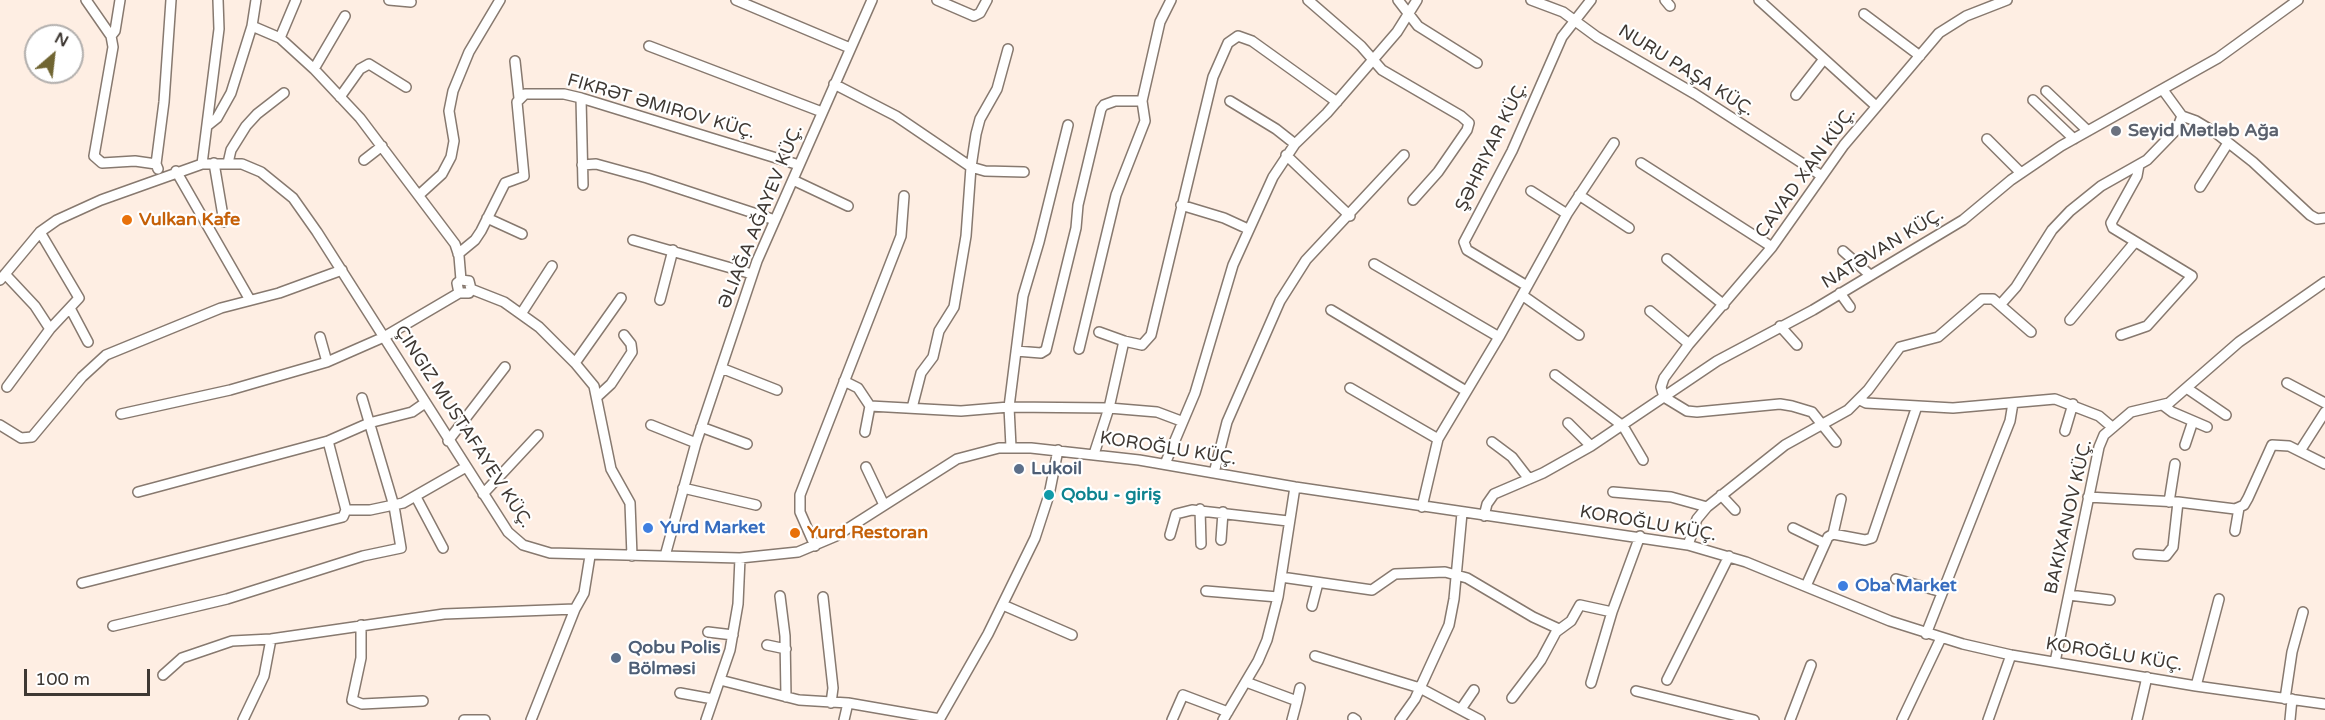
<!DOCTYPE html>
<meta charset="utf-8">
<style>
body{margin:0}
#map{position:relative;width:2325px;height:720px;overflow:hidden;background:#feeee3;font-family:"Varela Round",sans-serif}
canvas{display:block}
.north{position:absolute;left:24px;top:24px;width:60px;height:60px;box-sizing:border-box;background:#fff;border:2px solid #b2afad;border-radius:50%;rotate:28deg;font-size:16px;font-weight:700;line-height:24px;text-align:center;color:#3e3833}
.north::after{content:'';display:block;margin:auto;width:21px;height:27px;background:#706532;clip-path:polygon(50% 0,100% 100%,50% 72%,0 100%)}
.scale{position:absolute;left:24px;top:669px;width:126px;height:27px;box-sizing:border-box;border:3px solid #3e3833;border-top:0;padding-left:8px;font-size:18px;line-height:21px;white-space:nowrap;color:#3e3833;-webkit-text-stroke:4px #fff;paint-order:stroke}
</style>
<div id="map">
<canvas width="2325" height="720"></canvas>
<div class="north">N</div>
<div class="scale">100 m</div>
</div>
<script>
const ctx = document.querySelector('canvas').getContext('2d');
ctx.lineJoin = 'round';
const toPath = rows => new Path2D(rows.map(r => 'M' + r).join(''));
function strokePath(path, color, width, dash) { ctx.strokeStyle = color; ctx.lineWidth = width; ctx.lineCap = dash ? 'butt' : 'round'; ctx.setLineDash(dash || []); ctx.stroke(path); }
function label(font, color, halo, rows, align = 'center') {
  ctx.font = font + ' "Varela Round",sans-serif'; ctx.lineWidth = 4.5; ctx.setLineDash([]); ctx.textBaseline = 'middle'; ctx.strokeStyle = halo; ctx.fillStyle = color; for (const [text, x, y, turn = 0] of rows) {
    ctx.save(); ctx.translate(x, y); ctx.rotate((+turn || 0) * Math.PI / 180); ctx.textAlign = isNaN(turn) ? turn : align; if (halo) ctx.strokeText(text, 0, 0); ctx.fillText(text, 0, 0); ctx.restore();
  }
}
const minor = toPath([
 [86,0,111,36,113,47,94,156,102,163,135,161,156,164],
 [389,0,411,2],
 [736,0,850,48],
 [937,0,974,16,980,13,987,0],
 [1308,0,1361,46,1382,70,1461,116,1469,123,1467,130,1438,172,1413,200],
 [1398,0,1418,26,1477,63],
 [1531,0,1563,12,1597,37,1695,94,1822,176],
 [1665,0,1670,6],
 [1759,0,1876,106],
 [1864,14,1920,56],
 [252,26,280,38,314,69,360,118,455,244,459,256,461,280],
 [111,36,115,31,120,0],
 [280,38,296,0],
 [649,46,822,112],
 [515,61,519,98],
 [314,69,345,16],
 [834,84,896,116,971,167,985,171,1024,172],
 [2046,91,2088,131],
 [1796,95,1824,59],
 [340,97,360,69,369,64,406,87],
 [581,98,583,185],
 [2033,100,2074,139],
 [1230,101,1276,129,1295,144],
 [2182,116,2196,121,2216,133,2253,162,2310,215,2317,219,2325,218],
 [207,126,217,118,231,93,252,26,256,0],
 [1987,139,2021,173],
 [1286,155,1350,216],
 [364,160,382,146],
 [214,163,224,222],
 [228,163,231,150,246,126,257,114,284,93],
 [1641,163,1772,247],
 [202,164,219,29,218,0],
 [582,165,596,164,647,178,775,220],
 [158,169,156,164,164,102,171,0],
 [176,171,250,300],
 [793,180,848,206],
 [2200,187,2228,143],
 [1531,191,1567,214],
 [419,195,442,174,451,157,454,141,449,111,453,91,469,52,500,0],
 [1579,195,1629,228],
 [1181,205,1224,218,1248,229],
 [487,218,522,234],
 [633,240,752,274],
 [1843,251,1870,275],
 [458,254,475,240,481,231,505,183,524,176,517,102,525,94,564,94,581,98,799,165],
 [1667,259,1724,305],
 [1374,264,1499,337],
 [5,274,35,306,50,329],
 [0,280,40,232,57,220,101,200,202,164,242,164,261,172,293,198,317,232,508,532,523,545,550,553,740,558,798,552,836,536,957,459,999,448,1031,448,1139,460,1295,487,1688,545,1746,562,1890,621,1963,644,2011,655,2196,686,2325,704],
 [1527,286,1467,250,1464,242,1512,151,1562,37,1591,0],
 [471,289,504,302,539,327,575,363,594,386,611,469,630,503,632,556],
 [1840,293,1850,307],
 [1522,295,1579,335],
 [660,300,673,250],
 [2000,305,2031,332],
 [70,308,88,342],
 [1331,310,1466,391],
 [1650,311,1689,344],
 [521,314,552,266],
 [2070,320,2135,242],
 [1780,326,1797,345],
 [1099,332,1124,341],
 [2121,335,2147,326,2192,276,2113,228,2111,223,2137,176,2139,165],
 [320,337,327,362],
 [1079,349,1116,195,1145,121,1142,101],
 [1016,351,1041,353,1046,350,1076,228,1078,205,1101,109,1104,105,1115,101,1142,101,1160,22,1171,0],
 [575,363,621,298],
 [721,368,777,390],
 [1555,375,1623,426,1643,460],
 [844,381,858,388,870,406,961,411,1009,407,1109,408,1157,412,1181,421],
 [2287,383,2325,403],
 [7,387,50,329,79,298,40,232],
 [1350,388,1438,439],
 [2188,389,2226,415],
 [598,396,611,384,632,352,631,344,624,335],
 [1860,400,1866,403,1953,408,2055,399,2099,416,2112,427],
 [2164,406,2172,412,2207,427],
 [912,408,921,373,933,357,939,331,954,307,966,236,971,167,976,134,980,119,997,89,1008,49],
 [121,414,230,390,327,362,384,337,459,293,469,293,471,289,469,281,461,280,457,283,459,293],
 [1568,423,1591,446],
 [0,425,21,438,32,437,82,377,106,355,221,308,279,293,342,270],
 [651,425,696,443],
 [701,427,747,444],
 [2065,431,2073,404],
 [865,432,870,406],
 [328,441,346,510],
 [448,441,505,367],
 [1492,442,1512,457,1529,479],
 [1836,442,1812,412,1792,406,1780,404,1697,412,1687,411,1664,397,1661,387,1664,378,1689,344,1772,247,1844,145,1939,33,1966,16,2007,0],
 [2185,445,2193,421],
 [1011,447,1009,407,1023,296,1039,242,1068,125],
 [2300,451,2325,412],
 [1094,454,1109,408,1124,341,1142,345,1151,335,1213,77,1228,43,1238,36,1252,41,1337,102],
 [1165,464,1195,393,1233,265,1273,177,1295,144,1327,113,1397,32,1417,0],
 [866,467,884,505],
 [1214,473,1227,422,1280,301,1306,260,1404,155],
 [683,488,756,505],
 [138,492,328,441,369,423,412,412,425,403],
 [1613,492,1671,497,1707,507],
 [483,494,538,435],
 [1721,495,1735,510],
 [416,497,443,548],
 [2088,497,2178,502,2235,509,2244,505,2248,498,2272,445,2289,446,2325,464],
 [2169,502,2175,464],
 [1422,507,1438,439,1499,337,1567,214,1614,143],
 [1200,509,1201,544],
 [1484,516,1487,504,1494,494,1543,473,1591,446,1717,361,1813,310,1963,220,2011,180,2061,146,2218,58,2298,0],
 [1793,528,1824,543],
 [2235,531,2239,508],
 [1833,534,1841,499],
 [1170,535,1176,514,1192,510,1288,521],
 [1221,540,1223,512],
 [1688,545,1697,519,1707,507,1785,445,1848,410,1868,390,1900,347,1938,337,1982,299,1993,299,2000,305,2016,287,2052,230,2070,211,2101,186,2147,160,2177,129,2182,116,2163,90],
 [815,546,800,512,800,495,901,236,904,196],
 [2138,554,2166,556,2173,547,2178,502],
 [665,556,696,443,757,261,872,0],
 [1281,577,1372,590,1395,574,1445,572,1467,578,1533,617,1559,629],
 [1896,579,1942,592],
 [82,583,343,517,346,510,370,510,403,503,466,467],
 [1806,586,1828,537,1833,534,1865,540,1872,538,1917,406],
 [1206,591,1278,597],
 [2069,595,2110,600],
 [780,596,785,636,786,697],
 [823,597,833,688,831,703],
 [1003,605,1072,635],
 [1312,606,1318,583],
 [361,625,361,658,352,700,362,704,423,701],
 [113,626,227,599,363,556,401,548,394,506,362,398],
 [708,632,733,635],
 [1926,634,2010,421,2013,403],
 [767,645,786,649],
 [1315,656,1420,688,1480,720],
 [2055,662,2099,447,2104,435,2131,412,2169,403,2239,342,2325,282],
 [163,675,182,658,232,641,271,639,444,614,575,609],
 [720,680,799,700,848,703,940,719],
 [1667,680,1729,556],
 [1246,682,1297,701,1292,720],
 [1591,683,1612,612,1640,536],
 [2196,686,2219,599],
 [1636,691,1754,720],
 [680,693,713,699],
 [1512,698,1541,660,1556,632,1571,621,1580,605,1612,612],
 [2285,699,2292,652,2303,612],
 [1297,701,1300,688],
 [1461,709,1474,690],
 [1353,718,1356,720],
 [243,720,264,676,271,639],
 [464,720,485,720],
 [531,720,575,609,584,593,590,556],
 [706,720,730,650,738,604,740,558],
 [844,720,848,703],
 [939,720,988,634,1035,538,1049,495,1058,450],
 [1172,720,1183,695,1228,712],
 [1223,720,1258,661,1267,640,1278,597,1295,487],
 [1400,720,1415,699,1449,625,1454,599,1462,513],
 [1790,720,1811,665],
 [1902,720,1941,638],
 [1988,720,2011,655],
 [2137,720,2147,677],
 [2290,720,2292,699]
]);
strokePath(minor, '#87796f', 12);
strokePath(minor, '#fff', 9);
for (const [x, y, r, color] of [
 [2116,131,6,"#6b7280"],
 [127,220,6,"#e8710a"],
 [1019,469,6,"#5c6f8a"],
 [1049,495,6,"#0f9aa8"],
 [648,528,6,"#3f7fe0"],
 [795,533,6,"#e8710a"],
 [1843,586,6,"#3f7fe0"],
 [616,658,6,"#5c6f8a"]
]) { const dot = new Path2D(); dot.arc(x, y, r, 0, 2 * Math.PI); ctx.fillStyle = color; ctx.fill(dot); strokePath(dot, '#fff', 2); }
label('18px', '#3e3833', '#fff', [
 ["NURU PAŞA KÜÇ.",1686,71,32],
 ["FIKRƏT ƏMIROV KÜÇ.",661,107,16],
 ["ŞƏHRIYAR KÜÇ.",1492,147,-64],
 ["CAVAD XAN KÜÇ.",1806,173,-54],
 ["ƏLIAĞA AĞAYEV KÜÇ.",761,217,-68],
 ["NATƏVAN KÜÇ.",1883,249,-31],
 ["ÇINGIZ MUSTAFAYEV KÜÇ.",463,427,57],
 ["KOROĞLU KÜÇ.",1168,449,9],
 ["BAKIXANOV KÜÇ.",2069,517,-77],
 ["KOROĞLU KÜÇ.",1648,524,10],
 ["KOROĞLU KÜÇ.",2114,655,9]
]);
label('bold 18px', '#5b616d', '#fff', [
 ["Seyid Mətləb Ağa",2128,131]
], 'left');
label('bold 18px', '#c56008', '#fff', [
 ["Vulkan Kafe",139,220],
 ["Yurd Restoran",807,533]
], 'left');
label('bold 18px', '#4e5e75', '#fff', [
 ["Lukoil",1031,469],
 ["Qobu Polis",628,648],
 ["Bölməsi",628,669]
], 'left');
label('bold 18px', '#0d838f', '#fff', [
 ["Qobu - giriş",1061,495]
], 'left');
label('bold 18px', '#366cbe', '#fff', [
 ["Yurd Market",660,528],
 ["Oba Market",1855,586]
], 'left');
</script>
